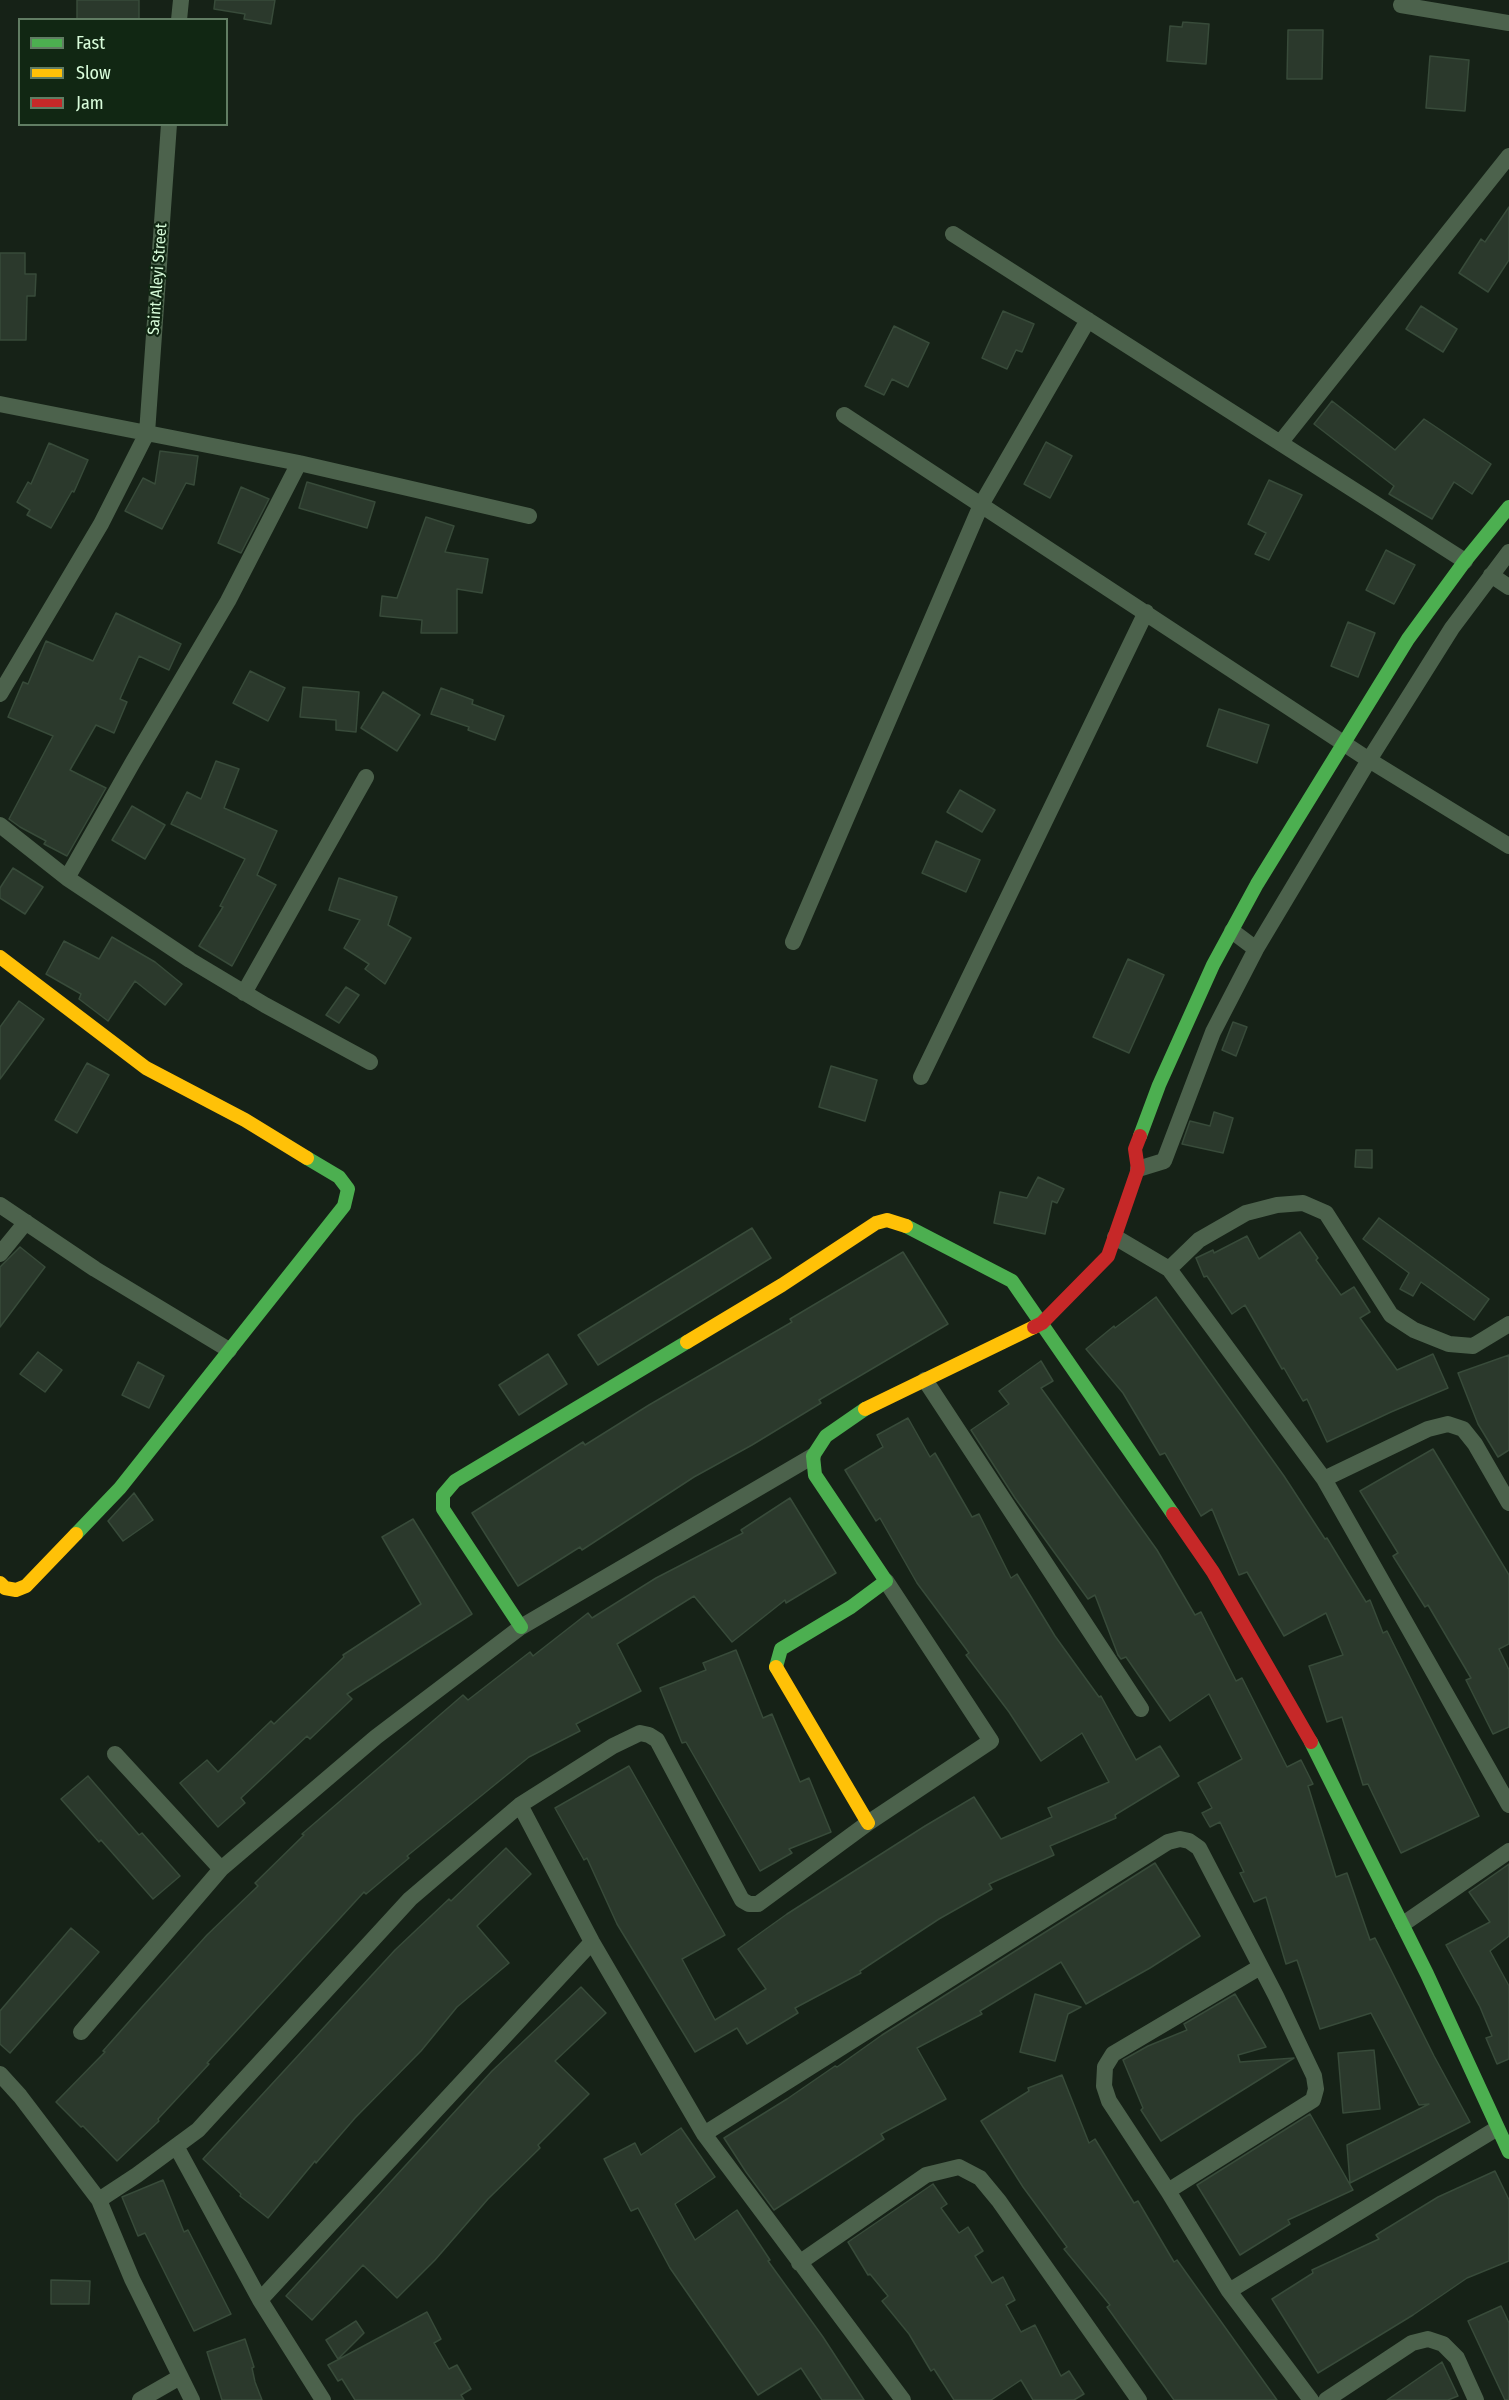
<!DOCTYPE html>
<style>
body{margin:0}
#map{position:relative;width:1509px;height:2400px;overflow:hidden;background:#162217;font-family:"Fira Sans Condensed",sans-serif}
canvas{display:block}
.legend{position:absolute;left:18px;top:18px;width:210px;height:108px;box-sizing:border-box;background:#112713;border:2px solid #617d63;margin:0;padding:8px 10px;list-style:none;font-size:18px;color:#d9fddb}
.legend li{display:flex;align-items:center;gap:12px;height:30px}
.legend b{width:30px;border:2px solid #617d63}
</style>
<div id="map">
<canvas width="1509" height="2400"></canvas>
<ul class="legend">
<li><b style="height:8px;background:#4caf50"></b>Fast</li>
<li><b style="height:8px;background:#ffc107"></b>Slow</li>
<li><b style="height:8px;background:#c62828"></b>Jam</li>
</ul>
</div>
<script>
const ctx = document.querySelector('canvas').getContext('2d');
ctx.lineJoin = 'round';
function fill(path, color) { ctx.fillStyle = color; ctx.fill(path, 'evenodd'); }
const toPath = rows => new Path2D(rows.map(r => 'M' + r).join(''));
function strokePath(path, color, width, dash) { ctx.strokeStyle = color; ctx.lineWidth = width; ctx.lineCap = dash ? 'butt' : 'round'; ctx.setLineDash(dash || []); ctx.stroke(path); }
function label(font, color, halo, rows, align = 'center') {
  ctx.font = font + ' "Fira Sans Condensed",sans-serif'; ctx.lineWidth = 4.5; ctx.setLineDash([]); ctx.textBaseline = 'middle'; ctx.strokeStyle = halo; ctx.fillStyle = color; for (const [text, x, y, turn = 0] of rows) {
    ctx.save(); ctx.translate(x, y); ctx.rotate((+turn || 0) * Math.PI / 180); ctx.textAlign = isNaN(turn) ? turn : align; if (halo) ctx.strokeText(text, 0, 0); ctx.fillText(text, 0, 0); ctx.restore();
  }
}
const building = toPath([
 [77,0,139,0,139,20,77,20,77,0],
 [215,0,275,0,271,24,244,19,245,14,214,9,215,0],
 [1183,22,1209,24,1206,64,1167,61,1170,26,1182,27,1183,22],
 [1288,30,1323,30,1322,79,1287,79,1288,30],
 [1430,56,1469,60,1465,111,1426,108,1430,56],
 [1509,207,1509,260,1488,292,1459,273,1481,239,1485,242,1509,207],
 [0,253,25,253,25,274,36,274,35,296,27,296,26,340,0,340,0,253],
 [1421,306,1457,329,1443,352,1406,329,1421,306],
 [1003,311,1034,324,1022,352,1016,350,1007,369,982,358,1003,311],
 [894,326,929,343,908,387,892,379,884,395,865,386,894,326],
 [1332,401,1395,450,1424,419,1491,464,1472,494,1454,482,1432,519,1389,494,1394,486,1314,424,1332,401],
 [1046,442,1072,456,1050,498,1024,484,1046,442],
 [49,443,88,460,74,492,72,491,51,528,27,515,30,510,17,502,28,482,31,484,49,443],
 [160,451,198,456,194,485,186,483,162,529,125,511,143,478,155,484,160,451],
 [1269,480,1302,495,1269,560,1255,554,1266,533,1248,524,1269,480],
 [307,482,375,502,367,528,299,508,307,482],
 [241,487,269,499,241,553,218,543,241,487],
 [426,517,454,526,445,552,488,559,482,593,457,589,457,633,421,633,422,620,380,616,382,596,397,598,426,517],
 [1386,550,1415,565,1394,604,1366,590,1386,550],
 [116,613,181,644,169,670,139,656,120,699,127,702,114,733,96,725,70,770,106,788,67,856,44,844,46,841,20,827,9,819,53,736,8,717,23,682,28,684,46,641,93,661,116,613],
 [1348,622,1375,633,1358,677,1331,666,1348,622],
 [250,671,285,688,268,721,233,703,250,671],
 [303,687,359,692,356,732,336,730,336,720,300,717,303,687],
 [441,688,473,700,472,704,504,716,495,740,468,730,469,727,431,714,441,688],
 [383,692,420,715,397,751,361,728,383,692],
 [1219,709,1269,725,1257,763,1207,746,1219,709],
 [216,761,239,769,224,808,277,831,257,875,276,885,232,966,199,946,223,907,220,906,245,859,171,824,187,792,201,799,216,761],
 [960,790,995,810,982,832,947,812,960,790],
 [132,806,165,825,145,859,112,840,132,806],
 [936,841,980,860,966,892,922,873,936,841],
 [13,868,43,887,25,914,0,898,0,888,13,868],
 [339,878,397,897,388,925,411,938,385,984,365,969,369,964,344,948,360,920,329,910,339,878],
 [112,937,155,962,182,984,165,1005,135,981,108,1021,79,999,81,994,46,974,64,941,99,959,112,937],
 [1128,959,1164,975,1129,1053,1093,1037,1128,959],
 [346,987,359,995,339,1023,326,1015,346,987],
 [19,1001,44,1019,0,1079,0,1027,19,1001],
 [1233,1022,1247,1027,1236,1056,1222,1050,1233,1022],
 [87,1063,109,1075,77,1133,55,1120,87,1063],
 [831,1066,877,1080,865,1121,819,1107,831,1066],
 [1214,1112,1233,1118,1223,1153,1182,1144,1190,1121,1210,1126,1214,1112],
 [1356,1150,1372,1150,1372,1168,1355,1167,1356,1150],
 [1038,1177,1064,1189,1057,1203,1052,1201,1045,1234,994,1223,1000,1192,1027,1198,1038,1177],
 [1379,1218,1489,1299,1474,1320,1421,1282,1413,1296,1400,1289,1409,1273,1363,1239,1379,1218],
 [752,1228,771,1258,598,1365,578,1335,752,1228],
 [1300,1232,1318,1258,1316,1260,1341,1295,1354,1287,1370,1312,1360,1318,1397,1370,1433,1354,1448,1388,1391,1412,1327,1442,1307,1399,1303,1401,1284,1368,1282,1369,1245,1305,1232,1314,1207,1276,1204,1277,1196,1258,1213,1250,1214,1253,1247,1236,1259,1259,1300,1232],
 [20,1247,45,1267,0,1327,0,1267,20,1247],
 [903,1252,948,1324,819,1400,821,1403,752,1445,694,1477,582,1550,580,1547,518,1586,472,1513,583,1442,585,1445,649,1405,792,1322,790,1319,903,1252],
 [1156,1297,1284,1476,1325,1539,1327,1538,1366,1602,1370,1600,1383,1633,1387,1631,1479,1816,1401,1853,1368,1784,1363,1785,1342,1717,1327,1722,1309,1666,1343,1655,1326,1613,1284,1636,1247,1572,1239,1575,1212,1509,1201,1516,1165,1453,1160,1455,1123,1393,1086,1349,1114,1326,1115,1328,1156,1297],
 [38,1352,62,1370,45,1392,20,1374,38,1352],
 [548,1354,567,1384,519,1415,499,1385,548,1354],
 [1509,1355,1509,1450,1498,1457,1478,1424,1458,1373,1509,1355],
 [1041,1361,1053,1381,1041,1388,1157,1550,1195,1615,1201,1612,1236,1681,1242,1678,1287,1767,1301,1760,1313,1784,1308,1786,1336,1877,1347,1873,1370,1940,1375,1938,1434,2056,1470,2122,1350,2183,1347,2145,1429,2104,1419,2105,1371,2013,1320,2029,1297,1960,1286,1964,1266,1897,1254,1902,1240,1873,1244,1872,1220,1822,1210,1827,1202,1813,1212,1808,1198,1783,1242,1759,1209,1694,1170,1721,1126,1657,1121,1659,1118,1655,1095,1595,1088,1599,1015,1498,971,1430,1009,1404,999,1391,1041,1361],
 [138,1362,164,1376,149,1408,122,1395,138,1362],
 [908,1418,930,1457,935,1453,972,1517,979,1514,1011,1578,1017,1574,1055,1636,1099,1697,1101,1696,1136,1760,1160,1746,1179,1776,1115,1815,1116,1818,1050,1846,1054,1855,989,1884,992,1889,939,1919,860,1971,861,1973,795,2008,798,2013,747,2044,737,2028,695,2052,617,1924,587,1858,584,1860,555,1808,629,1766,725,1935,682,1959,715,2020,766,1989,738,1949,787,1914,925,1826,974,1797,1001,1839,1052,1817,1048,1808,1109,1782,1082,1733,1041,1761,1009,1712,966,1655,969,1653,917,1583,880,1518,876,1521,845,1470,883,1447,877,1435,908,1418],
 [1433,1449,1509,1575,1509,1644,1499,1649,1509,1670,1509,1727,1493,1734,1466,1680,1471,1678,1428,1605,1425,1607,1393,1556,1398,1553,1360,1491,1433,1449],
 [134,1493,153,1520,123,1541,108,1521,134,1493],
 [790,1498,836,1573,786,1603,785,1600,732,1642,694,1596,617,1644,641,1691,576,1724,580,1731,529,1757,407,1856,409,1858,366,1894,364,1892,207,2063,209,2064,158,2119,159,2121,117,2161,83,2126,81,2127,56,2102,105,2052,103,2051,142,2007,207,1935,258,1886,255,1883,304,1835,302,1834,463,1695,468,1700,530,1652,533,1656,588,1613,592,1618,656,1578,743,1533,741,1530,790,1498],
 [413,1519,472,1614,347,1694,352,1699,310,1739,307,1736,241,1798,245,1803,218,1827,180,1783,207,1760,218,1772,271,1721,274,1724,344,1657,343,1655,421,1604,382,1537,413,1519],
 [736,1650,763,1718,772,1714,800,1782,809,1778,831,1832,789,1849,792,1853,760,1871,686,1742,682,1743,660,1688,706,1670,703,1663,736,1650],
 [88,1776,139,1835,142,1833,180,1876,153,1899,101,1840,99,1842,61,1799,88,1776],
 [506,1848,531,1874,477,1926,509,1963,457,2007,421,2051,355,2118,316,2163,315,2161,268,2218,240,2196,241,2194,203,2159,395,1950,449,1899,451,1901,506,1848],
 [1155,1863,1200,1936,1150,1968,1086,2004,1061,1962,980,2011,982,2014,917,2048,946,2099,881,2134,884,2139,774,2210,746,2172,724,2138,787,2099,835,2066,837,2067,882,2035,1155,1863],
 [1509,1864,1509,1936,1490,1951,1509,1986,1509,2059,1497,2064,1486,2038,1492,2036,1480,2007,1446,1945,1490,1922,1469,1892,1509,1864],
 [71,1928,99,1952,10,2053,0,2044,0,2011,71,1928],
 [581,1987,606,2013,555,2061,589,2094,538,2145,540,2148,488,2199,435,2260,397,2298,363,2265,312,2320,286,2296,492,2071,581,1987],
 [1035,1994,1081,2007,1068,2014,1055,2061,1020,2052,1035,1994],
 [1235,1994,1266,2047,1238,2055,1240,2062,1294,2058,1161,2141,1141,2110,1143,2108,1123,2060,1148,2046,1187,2030,1184,2024,1235,1994],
 [1374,2050,1380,2109,1343,2113,1338,2053,1374,2050],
 [1062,2075,1089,2143,1095,2139,1134,2203,1138,2201,1174,2262,1177,2260,1277,2400,1174,2400,1107,2307,1110,2305,1064,2249,1067,2247,1023,2187,981,2121,1029,2091,1028,2088,1062,2075],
 [1310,2114,1353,2190,1288,2220,1290,2224,1240,2255,1197,2185,1310,2114],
 [681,2128,715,2177,675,2204,695,2240,737,2210,770,2260,768,2261,823,2337,864,2400,822,2400,801,2368,758,2395,670,2268,638,2208,631,2211,604,2159,635,2143,641,2155,681,2128],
 [1495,2171,1509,2200,1509,2261,1467,2278,1413,2315,1318,2373,1272,2299,1313,2273,1312,2270,1379,2239,1376,2235,1438,2197,1495,2171],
 [163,2180,184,2232,188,2230,231,2314,194,2331,145,2233,138,2236,122,2197,163,2180],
 [933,2184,947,2204,941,2208,959,2233,968,2227,983,2251,975,2256,992,2283,1003,2277,1015,2300,1006,2305,1021,2332,1035,2325,1061,2376,1069,2371,1084,2394,1074,2400,1033,2400,1021,2380,991,2400,954,2400,934,2369,931,2371,909,2334,882,2301,888,2296,870,2274,868,2275,848,2242,933,2184],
 [51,2280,90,2281,89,2304,51,2304,51,2280],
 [1501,2306,1509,2323,1509,2400,1505,2400,1468,2321,1501,2306],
 [427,2312,441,2339,434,2343,449,2369,457,2365,471,2389,461,2395,464,2400,355,2400,342,2379,338,2381,328,2365,427,2312],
 [356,2321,364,2333,338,2359,326,2340,356,2321],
 [245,2339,254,2367,252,2368,255,2382,262,2400,222,2400,207,2352,245,2339],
 [1442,2362,1458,2396,1448,2400,1387,2400,1442,2362]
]);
fill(building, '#2b392c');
strokePath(building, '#384b3a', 1.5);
strokePath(toPath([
 [1401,5,1509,23],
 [179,20,181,0],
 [953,234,1465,561],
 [0,404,299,463,529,516],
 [844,415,1369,760,1509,846],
 [1280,443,1509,156],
 [1491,575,1509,587],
 [0,694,101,524,147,433,169,124],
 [0,825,67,878,190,960,265,1005,370,1062],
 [67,878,133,762,228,601,299,463],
 [1232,931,1256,949],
 [793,942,981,505,1088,320],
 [244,993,366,777],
 [921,1077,1146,612],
 [1138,1169,1164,1161,1213,1032,1256,949,1369,760,1452,628,1509,552],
 [0,1205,95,1269,229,1350],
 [1115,1237,1169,1269,1324,1479,1509,1805],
 [0,1254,26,1222],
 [1169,1269,1199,1240,1246,1213,1277,1205,1303,1203,1326,1213,1391,1315,1414,1330,1449,1344,1473,1346,1509,1324],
 [925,1380,1141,1709],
 [1324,1479,1428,1429,1448,1424,1463,1429,1475,1444,1509,1503],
 [115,1754,221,1869],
 [520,1805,592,1942,704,2134,903,2400],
 [1403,1924,1509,1851],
 [1260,1967,1113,2054,1105,2067,1104,2086,1109,2101,1168,2191,1229,2291,1311,2400],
 [81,2032,221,1869,376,1737,521,1627,813,1456],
 [0,2074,20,2096,99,2200,132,2279,192,2400],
 [704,2134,1168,1842,1180,1839,1189,1841,1199,1848,1276,1996,1314,2076,1316,2089,1313,2100,1168,2191],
 [176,2146,260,2300,323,2400],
 [99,2200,137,2175,198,2130,410,1899,520,1805,613,1746,640,1733,649,1735,657,1740,742,1900,749,1904,758,1904,868,1823,991,1741,886,1581],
 [799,2263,926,2175,959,2167,980,2178,999,2201,1139,2400],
 [1229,2291,1496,2129],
 [260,2300,592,1942],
 [140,2400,180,2377],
 [1326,2400,1412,2343,1428,2339,1443,2344,1457,2358,1476,2400]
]), '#4c624c', 16);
strokePath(toPath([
 [1140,1136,1159,1085,1213,965,1257,884,1408,639,1465,561,1509,507],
 [906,1226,1012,1281,1173,1514],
 [76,1534,120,1488,344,1206,348,1189,339,1177,307,1158],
 [521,1627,443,1509,443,1495,455,1481,687,1342],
 [776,1667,781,1649,851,1607,886,1581,815,1475,813,1456,826,1436,865,1409],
 [1311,1742,1427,1974,1509,2152]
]), '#4caf50', 14);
strokePath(toPath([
 [0,957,146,1068,245,1120,307,1158],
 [687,1342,782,1285,876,1223,887,1220,906,1226],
 [865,1409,1034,1327],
 [0,1583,5,1588,16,1590,26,1586,76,1534],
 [776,1667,868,1823]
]), '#ffc107', 14);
strokePath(toPath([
 [1034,1327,1042,1323,1108,1256,1138,1169,1135,1149,1140,1136],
 [1173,1514,1213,1572,1311,1742]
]), '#c62828', 14);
label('16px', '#d9fddb', '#112713', [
 ["Saint Aleyi Street",158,279,-86]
]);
</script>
